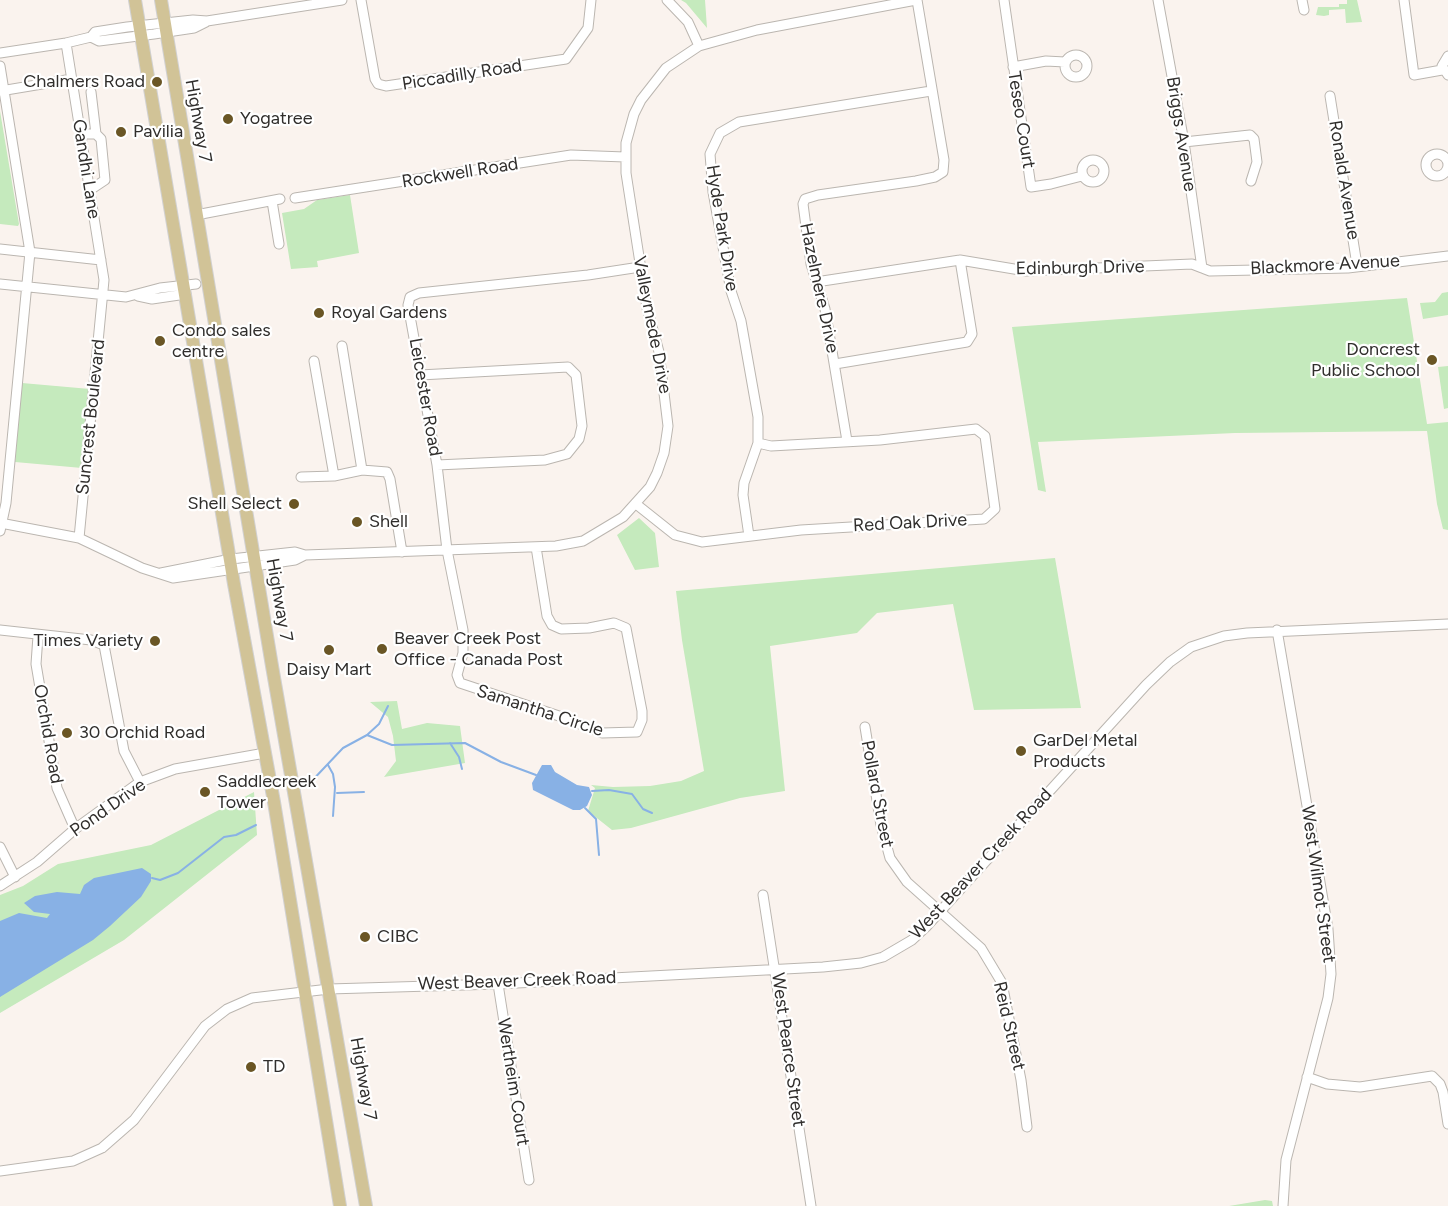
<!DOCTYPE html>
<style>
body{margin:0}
canvas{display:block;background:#faf3ee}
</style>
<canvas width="1448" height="1206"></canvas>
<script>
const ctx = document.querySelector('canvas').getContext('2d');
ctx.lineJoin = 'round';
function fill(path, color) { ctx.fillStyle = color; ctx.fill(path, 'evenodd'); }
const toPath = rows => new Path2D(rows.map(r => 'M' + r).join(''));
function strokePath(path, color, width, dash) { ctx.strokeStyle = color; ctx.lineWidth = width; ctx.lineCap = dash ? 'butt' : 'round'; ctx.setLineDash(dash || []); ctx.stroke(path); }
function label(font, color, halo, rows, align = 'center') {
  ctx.font = font + ' Figtree,sans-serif'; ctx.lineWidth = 4.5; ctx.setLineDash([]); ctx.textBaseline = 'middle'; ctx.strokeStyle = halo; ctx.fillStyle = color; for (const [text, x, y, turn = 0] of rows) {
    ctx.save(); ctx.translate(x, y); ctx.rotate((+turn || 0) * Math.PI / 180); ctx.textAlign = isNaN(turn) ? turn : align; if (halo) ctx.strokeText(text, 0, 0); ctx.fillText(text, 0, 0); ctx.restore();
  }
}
fill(toPath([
 [681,0,705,0,707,28,686,3],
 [1347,0,1357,0,1362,22,1346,23,1345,9,1329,10,1329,15,1324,16,1316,15,1318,7,1339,7,1339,4,1347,4],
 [0,111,19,224,18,226,0,224],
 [350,195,359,253,317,261,318,267,291,269,282,213,304,209,317,200],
 [1448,292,1448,315,1423,319,1420,303,1435,302,1442,293],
 [1407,298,1427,424,1448,422,1448,530,1443,529,1437,504,1427,431,1235,433,1038,442,1046,492,1038,490,1012,327],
 [1448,366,1448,408,1444,409,1438,367],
 [22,383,90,389,82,468,15,462],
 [639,518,655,533,659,567,635,570,617,535],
 [1055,558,1081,708,974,710,953,604,877,613,857,633,770,646,785,791,740,798,631,828,612,830,588,811,595,788,591,785,613,787,650,786,681,781,704,771,682,640,676,591],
 [397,701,402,729,427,723,460,726,465,763,384,777,396,761,393,736,388,717,370,702],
 [254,792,257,835,124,940,0,1013,0,895,23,886,58,864,151,845],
 [1265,1200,1272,1201,1273,1206,1229,1206]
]), '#c5eabd');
fill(toPath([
 [542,765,551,765,555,772,577,785,589,787,592,795,587,806,580,810,573,810,533,790,532,783],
 [142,868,151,874,151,881,141,897,110,926,93,940,0,997,0,921,19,913,47,918,50,914,34,912,24,903,35,896,57,892,80,894,84,885,94,878]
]), '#88b1e5');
strokePath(toPath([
 [367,735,392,745,465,743,501,762,536,775],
 [450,743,459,757,462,769],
 [328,765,333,774,335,787,333,816],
 [307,786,343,748,367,735,379,724,388,706],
 [592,791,609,790,632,794,643,809,652,813],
 [337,793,364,792],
 [585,808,596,819,599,855],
 [152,878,160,880,178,873,224,837,236,835,256,825]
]), '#88b1e5', 2);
const minor = toPath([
 [361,0,375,79,378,84,386,86,566,59,588,28,591,0],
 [667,0,688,22,699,46],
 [1004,0,1031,187,1051,184,1082,176],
 [1158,0,1184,142,1202,268],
 [1302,0,1304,10],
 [1404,0,1414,75,1442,70],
 [91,37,99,41,154,34,194,28,206,22],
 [66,43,104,280,79,538],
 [0,53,66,43,91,37,95,32,127,27,193,20,207,21,342,0],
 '1065 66a11 11 0 1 1 22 0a11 11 0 1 1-22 0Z',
 [1448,56,1442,66,1448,75],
 [0,66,30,252,6,503,0,531],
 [1013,67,1046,61,1065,62],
 [0,91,72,79],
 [91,92,96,134],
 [1330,96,1357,265],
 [81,134,96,134,101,139,105,180,90,190],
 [1184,142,1250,135,1254,139,1257,162,1251,181],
 '1426 165a11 11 0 1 1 22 0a11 11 0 1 1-22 0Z',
 '1082 171a11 11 0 1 1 22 0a11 11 0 1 1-22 0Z',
 [295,198,571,155,625,157],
 [272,201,279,244],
 [196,215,280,199],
 [0,249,101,260],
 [816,282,960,260,1026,271,1192,264,1210,271,1348,268,1448,256],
 [0,284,126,297,160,288,196,284],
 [138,296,152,299,186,294],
 [342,346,362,470,387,472,390,479,402,552],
 [314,361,334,476],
 [835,364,967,342,972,334,960,260],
 [420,375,568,367,576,375,582,426,579,439,567,454,545,460,437,465],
 [847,441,825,309,811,264,803,204,805,199,818,195,916,181,935,177,943,172,944,160,917,0],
 [301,477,334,476,362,470],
 [636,504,675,535,702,542,801,530,984,519,995,509,985,436,976,429,880,440,771,446,758,443],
 [0,523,79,538,142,568,173,578,295,560,305,555],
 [749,536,743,495,744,483,758,443,758,417,741,321,731,291,713,192,710,154,720,133,739,122,931,91],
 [536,547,547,616,552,625,561,629,589,628,614,623,626,628,642,711,642,720,637,732,602,733,562,717,460,683,457,675,463,653,463,630,447,550,437,465,408,305,410,297,419,293,588,275,640,267],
 [161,573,231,559,295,552,305,555,556,546,583,541,623,517,650,487,657,473,664,453,668,426,659,352,647,308,626,173,626,143,634,114,641,100,666,68,699,46,757,30,916,0],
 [0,630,91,640,104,645,124,751,140,782],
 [1277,630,1328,929,1331,974,1328,998,1286,1160,1283,1206],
 [38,636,36,664,57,788,75,829],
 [865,727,881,825,890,858,907,882,981,948,1002,983,1021,1080,1027,1127],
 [0,847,15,877],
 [0,886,37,862,75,829,140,782,175,769,265,753],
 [763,895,811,1206],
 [498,984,529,1180],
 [1307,1077,1327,1084,1360,1087,1432,1076,1440,1084,1443,1092,1448,1124],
 [0,1171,73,1161,102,1148,134,1120,205,1026,227,1009,252,998,329,989,498,984,823,967,861,963,883,957,912,940,926,927,1146,685,1170,662,1191,647,1224,636,1247,633,1448,624]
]);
const major = toPath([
 [135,0,234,584,274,802,340,1206],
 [161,0,272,666,366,1206]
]);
strokePath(minor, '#bbb6b0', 11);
strokePath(major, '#d1d1d1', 14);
strokePath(minor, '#fff', 9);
strokePath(major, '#d1c397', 12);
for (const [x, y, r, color] of [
 [157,82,6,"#6a5625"],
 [228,119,6,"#6a5625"],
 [121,132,6,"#6a5625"],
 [319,313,6,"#6a5625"],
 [160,341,6,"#6a5625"],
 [1432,360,6,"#6a5625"],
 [294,504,6,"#6a5625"],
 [357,522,6,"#6a5625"],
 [155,641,6,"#6a5625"],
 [382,649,6,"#6a5625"],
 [329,650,6,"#6a5625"],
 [67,733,6,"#6a5625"],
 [1021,751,6,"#6a5625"],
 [205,792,6,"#6a5625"],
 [365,937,6,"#6a5625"],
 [251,1067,6,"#6a5625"]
]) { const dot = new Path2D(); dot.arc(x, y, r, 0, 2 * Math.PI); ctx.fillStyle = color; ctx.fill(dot); strokePath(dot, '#fff', 2); }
label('18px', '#302e2c', '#fff', [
 ["Piccadilly Road",462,75,-9],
 ["Teseo Court",1021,120,81],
 ["Highway 7",198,121,80],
 ["Briggs Avenue",1181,134,81],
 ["Gandhi Lane",86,169,81],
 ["Rockwell Road",460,173,-9],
 ["Ronald Avenue",1344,180,81],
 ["Hyde Park Drive",722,228,81],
 ["Blackmore Avenue",1325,265,-3],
 ["Edinburgh Drive",1080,268,-1],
 ["Hazelmere Drive",819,288,78],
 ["Valleymede Drive",652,325,79],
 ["Leicester Road",425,397,80],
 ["Suncrest Boulevard",91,417,-84],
 ["Red Oak Drive",910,523,-3],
 ["Highway 7",279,600,80],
 ["Samantha Circle",540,711,18],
 ["Orchid Road",48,734,80],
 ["Pollard Street",877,794,79],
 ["Pond Drive",108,808,-35],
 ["West Beaver Creek Road",981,864,-47],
 ["West Wilmot Street",1318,884,82],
 ["West Beaver Creek Road",517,981,-2],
 ["Reid Street",1009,1026,77],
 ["West Pearce Street",788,1050,82],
 ["Highway 7",363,1079,80],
 ["Wertheim Court",513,1082,81]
]);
label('18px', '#302e2c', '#fff', [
 ["Chalmers Road",145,82,"right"],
 ["Yogatree",240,119],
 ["Pavilia",133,132],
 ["Royal Gardens",331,313],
 ["Condo sales",172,331],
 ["centre",172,352],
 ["Doncrest",1420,350,"right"],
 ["Public School",1420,371,"right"],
 ["Shell Select",282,504,"right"],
 ["Shell",369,522],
 ["Beaver Creek Post",394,639],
 ["Office - Canada Post",394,660],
 ["Times Variety",143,641,"right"],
 ["Daisy Mart",329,670,"center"],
 ["30 Orchid Road",79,733],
 ["GarDel Metal",1033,741],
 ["Products",1033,762],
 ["Saddlecreek",217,782],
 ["Tower",217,803],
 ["CIBC",377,937],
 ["TD",263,1067]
], 'left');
</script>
